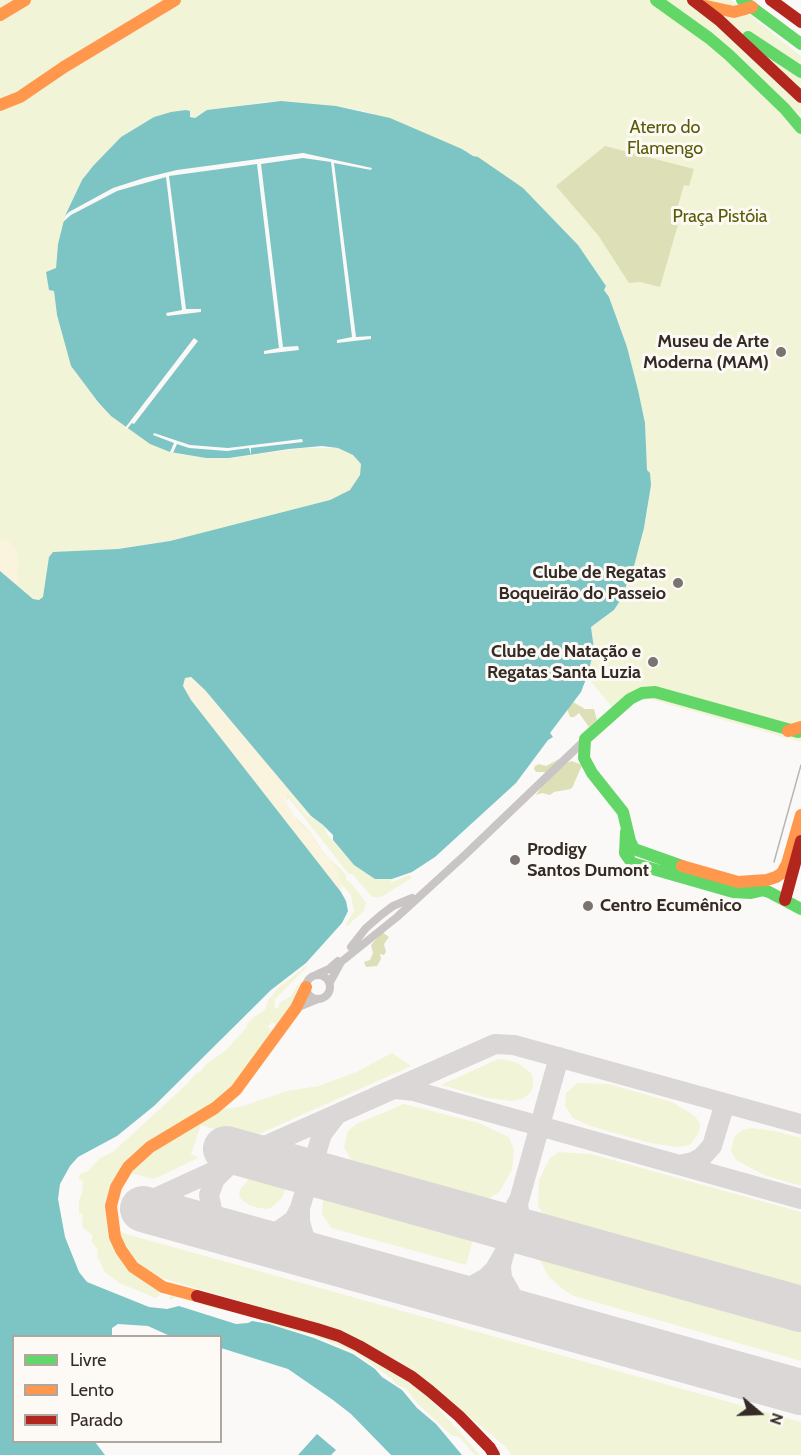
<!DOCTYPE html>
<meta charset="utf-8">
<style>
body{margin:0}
#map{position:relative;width:801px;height:1455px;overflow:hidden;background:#fbf9f7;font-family:Cabin,sans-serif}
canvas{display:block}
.legend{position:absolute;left:12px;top:1335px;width:210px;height:108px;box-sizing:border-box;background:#fdf9f5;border:2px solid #ada7a2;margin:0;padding:8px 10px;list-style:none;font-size:18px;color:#342b26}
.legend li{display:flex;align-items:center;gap:12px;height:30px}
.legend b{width:30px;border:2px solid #ada7a2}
.north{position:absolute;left:729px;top:1383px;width:60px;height:60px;-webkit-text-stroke:4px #fdf9f5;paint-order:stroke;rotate:109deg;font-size:16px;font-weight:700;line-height:24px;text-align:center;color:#342b26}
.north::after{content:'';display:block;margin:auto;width:21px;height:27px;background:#342b26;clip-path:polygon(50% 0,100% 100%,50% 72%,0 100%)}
</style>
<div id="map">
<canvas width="801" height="1455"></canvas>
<ul class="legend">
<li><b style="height:8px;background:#63d668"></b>Livre</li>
<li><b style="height:8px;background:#ff974d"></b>Lento</li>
<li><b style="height:8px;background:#b3261e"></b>Parado</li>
</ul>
<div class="north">N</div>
</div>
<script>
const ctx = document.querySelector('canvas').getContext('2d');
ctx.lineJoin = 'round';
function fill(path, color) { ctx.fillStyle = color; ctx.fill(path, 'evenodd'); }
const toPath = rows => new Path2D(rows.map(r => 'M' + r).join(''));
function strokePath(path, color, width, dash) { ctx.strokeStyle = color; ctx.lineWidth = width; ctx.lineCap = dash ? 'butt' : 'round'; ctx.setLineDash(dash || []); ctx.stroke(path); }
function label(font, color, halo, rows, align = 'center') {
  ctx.font = font + ' Cabin,sans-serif'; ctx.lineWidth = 6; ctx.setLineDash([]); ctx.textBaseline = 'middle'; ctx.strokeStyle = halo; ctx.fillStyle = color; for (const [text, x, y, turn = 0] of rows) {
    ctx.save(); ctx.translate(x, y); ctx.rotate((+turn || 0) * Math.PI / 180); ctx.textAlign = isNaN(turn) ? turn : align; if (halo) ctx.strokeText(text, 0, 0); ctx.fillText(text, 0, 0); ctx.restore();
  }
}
fill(toPath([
 [0,0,731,0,801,56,801,742,650,699,632,701,612,707,587,677,594,649,591,627,614,611,620,601,640,546,648,509,645,423,627,347,609,297,604,290,606,286,578,245,533,198,462,149,388,119,363,111,336,106,281,101,263,102,198,115,195,118,171,112,154,117,121,137,93,166,82,180,65,216,58,244,56,268,46,272,49,289,54,291,57,315,71,366,98,403,150,444,170,452,206,458,229,458,303,448,338,448,353,455,361,464,360,475,356,483,350,490,330,500,170,541,118,549,44,590,43,597,39,600,33,599,0,571],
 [285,794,289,794,305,814,323,825,328,835,354,865,375,879,392,879,390,883,410,875,412,878,381,897,372,897,352,874,348,873,291,801,288,799,286,802],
 [295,816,308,829,325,854,340,868,346,875,346,880,350,882,366,902,364,911,347,926,346,924,354,911,351,895,342,885,330,860,324,855,307,831,300,827],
 [306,966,307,967,275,999,275,1008,278,1009,280,1002,290,997,300,981,295,999,277,1025,272,1022,268,1027,273,1031,227,1093,120,1171,112,1238,159,1290,160,1295,156,1298,119,1283,105,1272,97,1256,98,1250,91,1241,93,1236,82,1227,83,1214,79,1214,79,1200,82,1194,83,1182,78,1178,80,1174,88,1171,100,1158,114,1151,188,1083,196,1073,200,1072,207,1063,225,1051,247,1027,247,1024,254,1017,265,1010,268,1000,279,987],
 [392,1053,411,1066,248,1139,201,1125,191,1154,198,1158,154,1179,130,1173,152,1152,222,1109,240,1107,287,1091,319,1086,356,1072],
 [502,1059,518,1063,531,1073,533,1078,533,1088,529,1094,522,1099,512,1101,488,1098,441,1085,496,1060],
 [577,1083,609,1084,672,1102,695,1116,700,1124,699,1133,690,1145,678,1147,650,1143,590,1126,573,1118,565,1106,566,1093],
 [404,1104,479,1123,509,1137,514,1150,512,1170,500,1191,490,1198,475,1198,360,1166,352,1162,344,1147,348,1131,356,1124],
 [752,1128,775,1131,801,1138,801,1186,764,1175,736,1160,731,1151,734,1137,742,1130],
 [559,1152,591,1154,801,1212,801,1289,548,1218,541,1211,538,1205,539,1180,550,1158],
 [254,1173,288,1182,282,1198,272,1207,267,1209,258,1208,249,1205,241,1199,239,1195,241,1188],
 [326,1197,472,1238,473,1239,466,1265,331,1228,322,1214,323,1201],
 [119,1232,801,1422,801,1455,511,1455,506,1447,428,1383,328,1327,158,1277,136,1262,126,1249],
 [538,1257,801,1330,801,1361,574,1296,564,1290,549,1277],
 [172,1294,307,1329,345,1344,425,1393,480,1455,475,1455,459,1437,451,1435,417,1403,406,1389,396,1384,391,1378,354,1352,315,1336,269,1324,253,1316,206,1306,199,1302,178,1296,171,1300,169,1298]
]), '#f2f4d7');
fill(toPath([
 [605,146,694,169,689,186,684,185,676,212,681,214,660,287,640,282,629,283,598,235,556,186],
 [573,702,585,709,594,709,597,720,589,727,579,713,574,717,570,717,567,709],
 [559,759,563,764,572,761,582,765,573,786,571,789,554,792,550,795,542,793,536,795,544,783,545,772,536,772,534,769,535,766,539,764,546,766],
 [382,932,389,937,384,944,386,952,384,955,380,954,381,959,377,966,366,967,364,962,370,960,373,953,371,945]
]), '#dddfb7');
fill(toPath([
 [0,539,9,541,18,555,18,569,16,571,19,580,15,584,0,571],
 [188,676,205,690,311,816,306,814,289,794,285,794,284,799,300,826,310,833,324,855,334,865,342,885,341,892,191,700,183,686,185,678]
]), '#faf4df');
fill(toPath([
 [281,101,336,106,390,118,462,149,473,156,478,157,523,188,578,245,606,286,604,290,609,297,627,347,638,390,645,423,647,470,650,473,651,485,644,528,634,566,620,601,614,610,591,627,594,649,588,674,581,692,550,733,553,737,548,740,516,783,435,857,412,872,392,879,375,879,354,865,333,840,333,835,323,825,311,816,205,690,191,677,185,678,183,686,191,700,341,892,346,901,348,911,342,923,306,963,271,990,154,1106,117,1136,78,1157,70,1166,60,1184,58,1199,65,1237,79,1272,87,1282,149,1307,167,1309,179,1306,236,1324,248,1323,252,1321,269,1324,314,1338,353,1354,375,1369,382,1377,402,1390,417,1408,436,1424,462,1455,391,1455,351,1414,333,1400,288,1369,221,1348,220,1336,170,1336,148,1326,118,1324,112,1328,112,1336,14,1336,14,1442,95,1442,105,1455,0,1455,0,571,33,599,39,600,43,597,49,557,53,552,118,549,170,541,330,500,350,490,360,475,361,464,353,455,338,448,322,446,289,449,229,458,206,458,170,452,150,444,111,416,98,402,71,366,57,315,54,291,49,290,46,272,56,268,58,244,65,216,82,180,93,166,121,137,154,117,171,112,186,110,190,111,190,117,195,118,207,110],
 [317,1434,336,1450,331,1455,298,1455]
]), '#7dc4c4');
fill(toPath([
 [303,153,372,168,371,170,334,163,356,337,371,336,371,339,337,343,337,340,352,337,331,162,303,158,261,164,283,347,298,346,299,350,264,354,264,351,279,348,257,164,169,176,186,309,201,309,201,312,167,316,166,313,182,310,166,177,117,191,71,215,63,222,65,216,69,212,113,188,144,178,177,170],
 [194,338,198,341,134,424,132,423,127,429,125,428],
 [154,433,190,445,228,448,302,439,303,442,251,448,251,455,249,448,227,451,189,448,177,444,173,453,170,452,174,443,153,435]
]), '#fbf9f7');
strokePath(toPath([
 [397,1089,414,1091,801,1199],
 [316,1154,319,1164,325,1172,343,1181],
 [679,1165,693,1162,702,1157,712,1146,725,1103],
 [518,1205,521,1222,537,1235],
 [300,1208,300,1222,304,1236,310,1246,329,1260],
 [154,1212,150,1205,153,1199,223,1167],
 [482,1220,500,1220,506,1217,514,1210,517,1203],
 [236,1234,219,1222,213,1214,209,1195,215,1179,231,1163,247,1154,495,1044,514,1045,801,1124],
 [254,1239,277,1232,294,1220,300,1208,322,1134,335,1117],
 [428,1288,459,1290,470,1287,486,1278,495,1269,503,1255],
 [539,1319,518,1307,516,1303,502,1278,501,1265,559,1057]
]), '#dad7d6', 20);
strokePath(toPath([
 [226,1149,801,1309],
 [143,1209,801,1392]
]), '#dad7d6', 46);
strokePath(toPath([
 [351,947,366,928,381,915,393,906,412,898],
 [316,975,329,969,338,961],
 '306 987a12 12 0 1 1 24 0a12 12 0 1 1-24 0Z',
 [330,982,341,962,397,917,466,854,585,740],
 [296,1008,318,999]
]), '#cac5c5', 8);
strokePath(toPath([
 [656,0,709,38,729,55,785,109,801,128],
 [742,0,801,44],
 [748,37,801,72],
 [626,832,625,853,632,863,733,892,751,893,764,890],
 [682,866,634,849,630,841,623,812,592,773,584,758,585,739,630,699,642,693,655,692,798,732],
 [756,888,769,892,801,909]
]), '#63d668', 12);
strokePath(toPath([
 [706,6,734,12,752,7],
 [0,15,25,0],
 [0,105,20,97,64,67,175,0],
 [788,731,801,727],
 [682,866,738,882,767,880,776,877,782,873,787,864,801,815],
 [197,1296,163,1287,133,1267,121,1250,115,1237,111,1206,116,1187,128,1167,150,1147,215,1108,236,1090,296,1008,306,987]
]), '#ff974d', 12);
strokePath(toPath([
 [693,0,719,20,801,97],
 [771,0,801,22],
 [785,900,801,841],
 [197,1296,317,1329,339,1336,359,1346,412,1377,430,1391,459,1416,490,1448,494,1455]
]), '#b3261e', 12);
strokePath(toPath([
 [774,862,801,765]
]), '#b9b5b4', 1.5);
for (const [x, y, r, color] of [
 [781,352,6,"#7a736f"],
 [678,583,6,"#7a736f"],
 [653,662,6,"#7a736f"],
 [515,860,6,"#7a736f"],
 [588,906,6,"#7a736f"]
]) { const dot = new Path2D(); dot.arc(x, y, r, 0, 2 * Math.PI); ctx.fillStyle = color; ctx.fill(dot); strokePath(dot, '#fdf9f5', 2); }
label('18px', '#595c04', '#fdf9f5', [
 ["Aterro do",665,128],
 ["Flamengo",665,149],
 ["Praça Pistóia",720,217]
]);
label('bold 18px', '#342b26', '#fdf9f5', [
 ["Museu de Arte",769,342],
 ["Moderna (MAM)",769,363],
 ["Clube de Regatas",666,573],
 ["Boqueirão do Passeio",666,594],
 ["Clube de Natação e",641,652],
 ["Regatas Santa Luzia",641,673],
 ["Prodigy",527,850,"left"],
 ["Santos Dumont",527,871,"left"],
 ["Centro Ecumênico",600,906,"left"]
], 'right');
</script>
